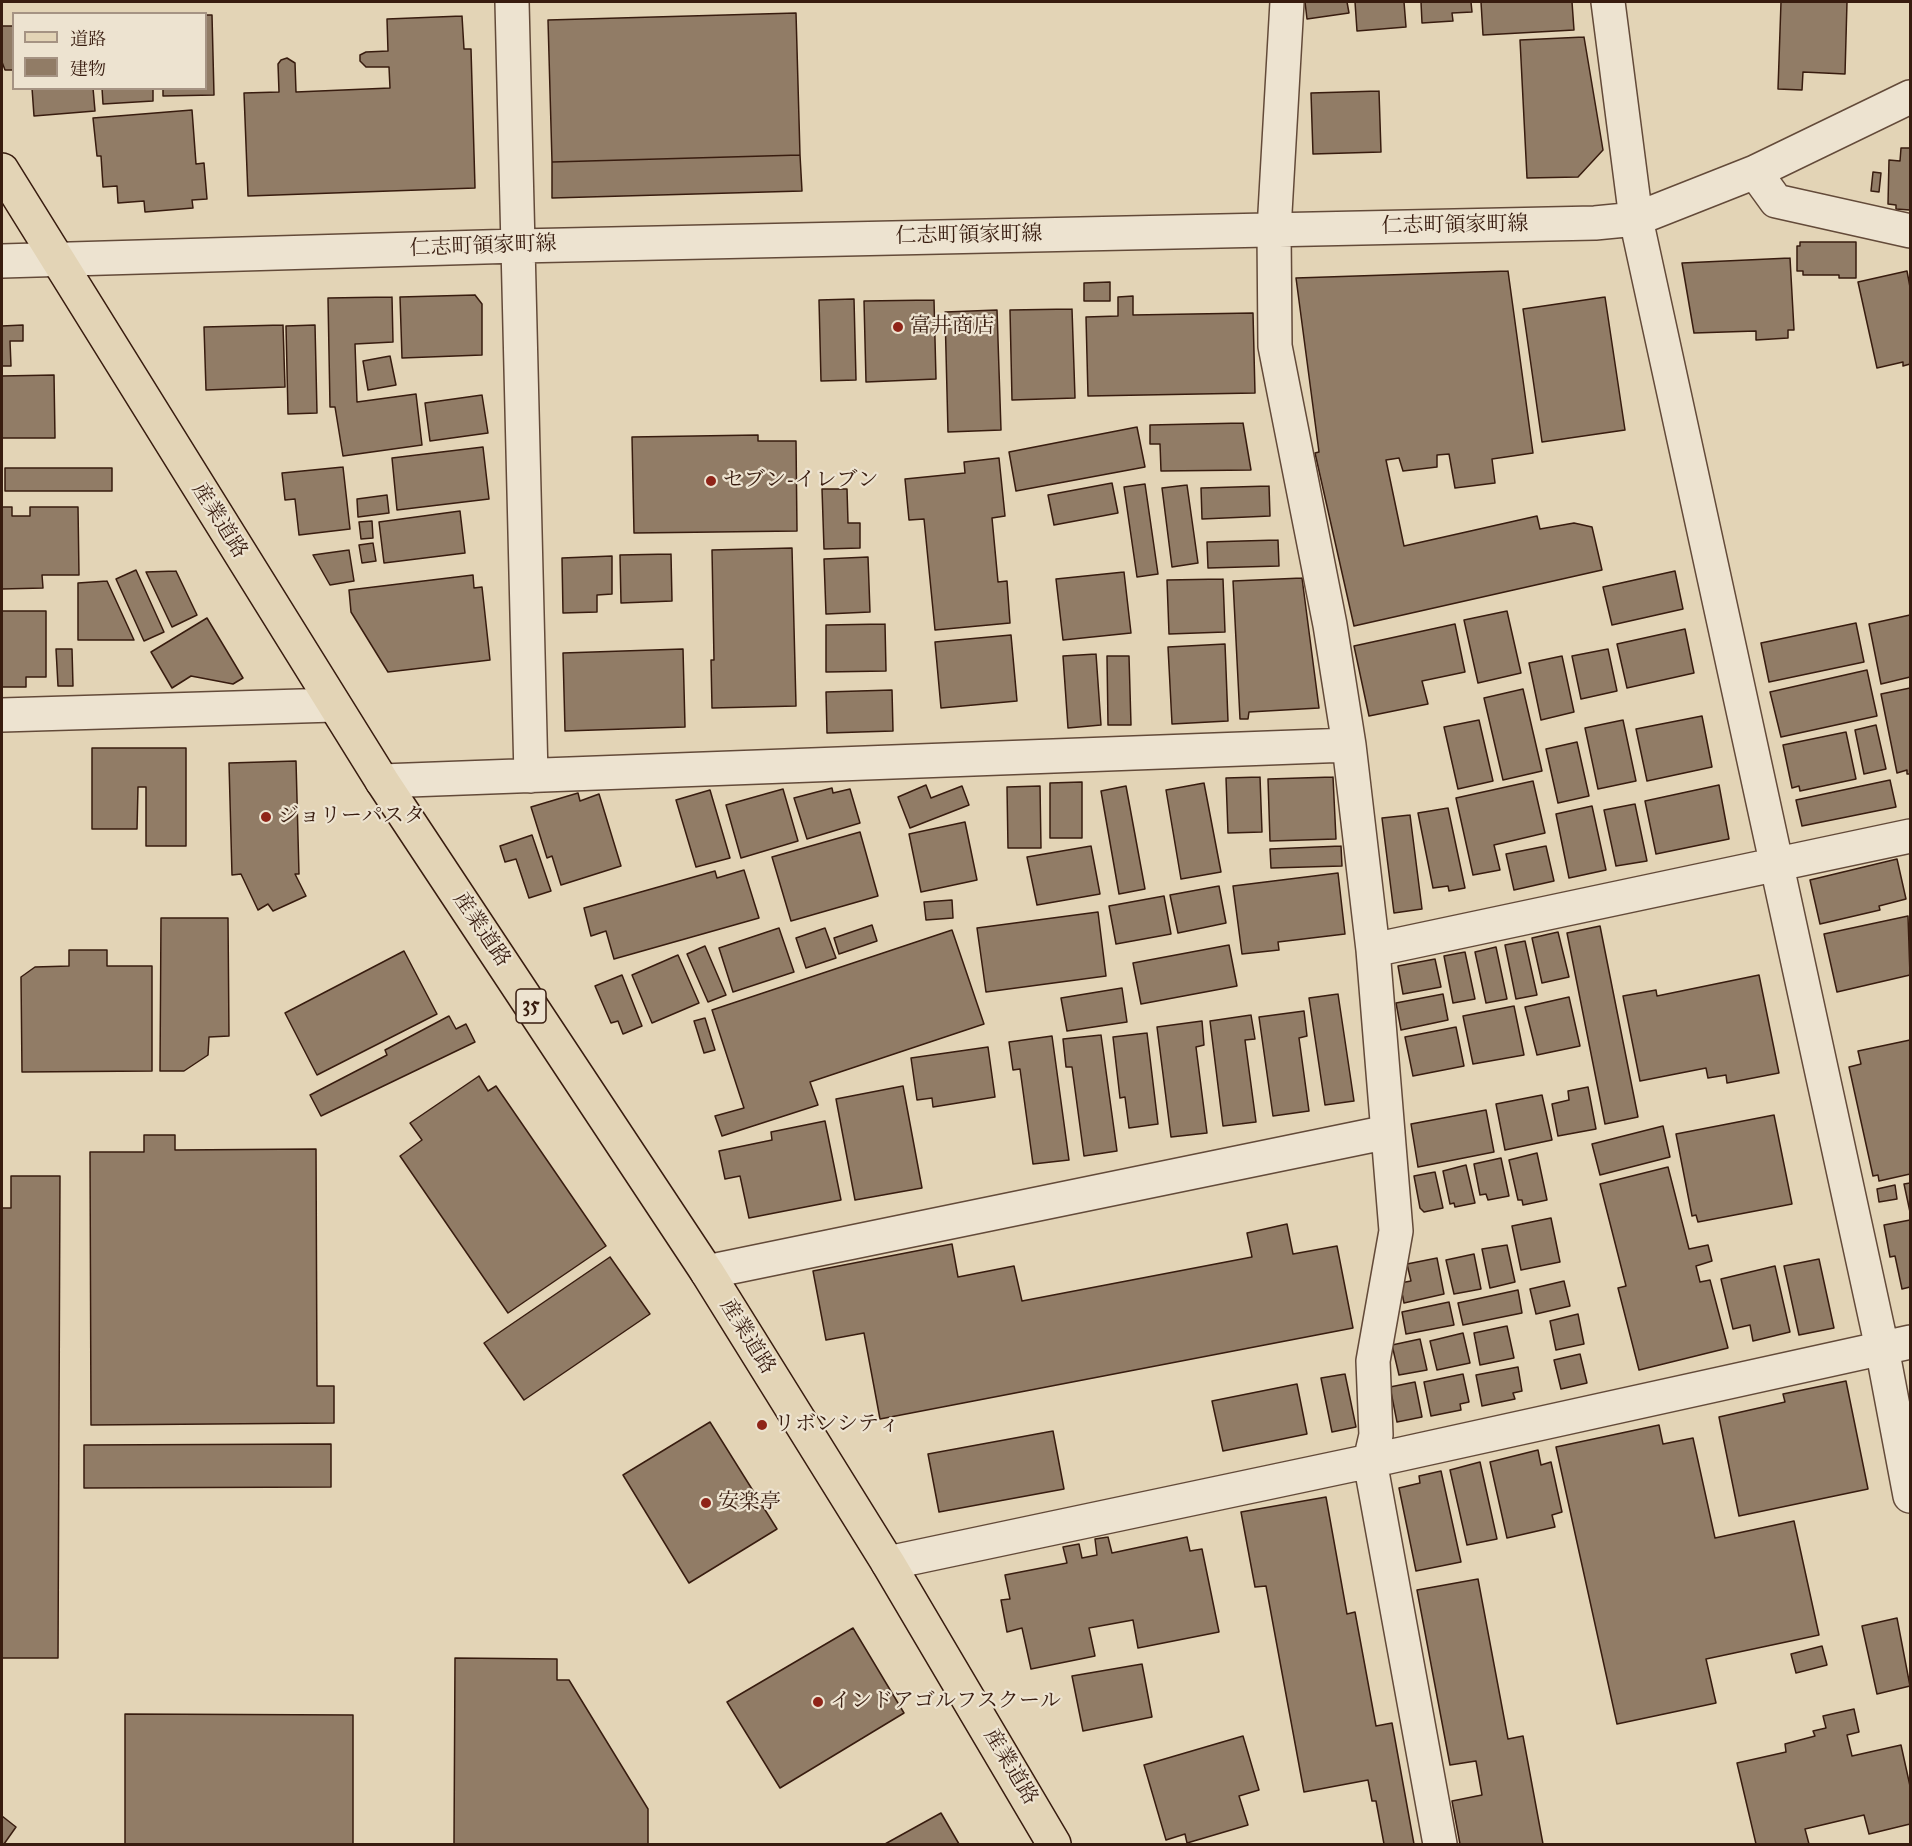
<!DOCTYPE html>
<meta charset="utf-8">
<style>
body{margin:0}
#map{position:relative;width:1912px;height:1846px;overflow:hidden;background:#e3d4b6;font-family:"IM FELL Great Primer","Noto Serif JP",serif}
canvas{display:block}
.frame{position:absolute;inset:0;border:3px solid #381c0f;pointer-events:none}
.legend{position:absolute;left:12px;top:12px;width:195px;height:78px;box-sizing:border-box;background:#ede3d0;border:2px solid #a59383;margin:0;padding:8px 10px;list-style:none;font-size:18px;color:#381c0f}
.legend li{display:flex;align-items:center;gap:12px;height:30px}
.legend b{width:30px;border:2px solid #a59383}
</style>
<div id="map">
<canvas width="1912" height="1846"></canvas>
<div class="frame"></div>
<ul class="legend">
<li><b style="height:8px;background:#e3d4b6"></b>道路</li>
<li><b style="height:16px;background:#917c66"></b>建物</li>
</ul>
</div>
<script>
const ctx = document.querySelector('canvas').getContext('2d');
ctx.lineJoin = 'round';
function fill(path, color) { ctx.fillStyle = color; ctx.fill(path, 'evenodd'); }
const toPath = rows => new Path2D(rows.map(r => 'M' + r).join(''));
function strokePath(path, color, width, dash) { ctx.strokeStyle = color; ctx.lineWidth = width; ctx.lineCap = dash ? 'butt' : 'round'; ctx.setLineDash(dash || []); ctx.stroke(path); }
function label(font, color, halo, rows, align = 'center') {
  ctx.font = font + ' "IM FELL Great Primer","Noto Serif JP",serif'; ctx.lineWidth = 4.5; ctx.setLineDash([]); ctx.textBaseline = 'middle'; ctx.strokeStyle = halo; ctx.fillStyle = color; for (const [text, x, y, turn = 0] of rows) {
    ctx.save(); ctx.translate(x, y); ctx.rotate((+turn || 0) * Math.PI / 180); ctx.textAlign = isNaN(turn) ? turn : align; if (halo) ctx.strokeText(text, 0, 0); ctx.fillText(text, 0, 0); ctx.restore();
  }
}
const building = toPath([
 [1305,2,1347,2,1349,13,1307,19,1305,2],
 [1355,2,1404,2,1406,27,1357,31,1355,2],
 [1421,2,1471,2,1472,12,1452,13,1453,21,1422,23,1421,2],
 [1481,2,1572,2,1574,30,1483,35,1481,2],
 [1781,2,1847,2,1845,74,1803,72,1802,90,1778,89,1781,2],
 [796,13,800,155,552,162,548,20,796,13],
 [206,15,212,15,214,95,163,96,163,88,206,88,206,15],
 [462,16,464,49,471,49,475,188,248,196,244,93,279,92,278,64,281,60,287,58,295,63,296,92,390,88,389,67,366,67,360,61,360,55,366,52,388,51,387,19,462,16],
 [2,26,14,26,14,70,5,70,2,62,2,26],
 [1584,37,1603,150,1578,177,1527,178,1520,40,1584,37],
 [32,88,93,88,95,111,34,116,32,88],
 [102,88,153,88,153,101,103,104,102,88],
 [1379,91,1381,152,1313,154,1311,93,1379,91],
 [192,110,196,164,204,163,207,199,192,200,193,208,145,212,144,201,118,203,117,186,103,187,101,156,97,156,93,118,192,110],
 [1901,148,1910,148,1910,210,1896,209,1896,205,1888,204,1889,160,1900,161,1901,148],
 [800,155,802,191,552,198,552,162,800,155],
 [1873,172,1881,173,1879,192,1871,191,1873,172],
 [1800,242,1856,242,1856,278,1839,278,1839,275,1803,275,1803,271,1797,271,1797,246,1800,246,1800,242],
 [1790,258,1794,330,1788,330,1788,338,1756,340,1756,331,1694,333,1682,263,1790,258],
 [1508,271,1533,453,1492,459,1495,483,1455,488,1449,454,1437,455,1437,467,1403,471,1399,458,1386,460,1404,546,1537,516,1540,529,1574,523,1592,527,1602,570,1354,626,1315,453,1319,452,1296,278,1508,271],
 [1907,271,1910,287,1910,364,1903,366,1903,362,1877,368,1858,282,1907,271],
 [1110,282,1110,301,1084,301,1084,283,1110,282],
 [475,295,482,304,482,355,402,358,400,297,475,295],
 [1133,296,1133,315,1253,313,1255,393,1088,396,1086,317,1118,316,1118,297,1133,296],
 [392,297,393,342,355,344,357,402,416,394,422,445,343,456,335,407,330,407,328,298,392,297],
 [1605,297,1625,430,1542,442,1523,309,1605,297],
 [854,299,856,380,821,381,819,300,854,299],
 [934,300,936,379,866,382,864,301,934,300],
 [1072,309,1075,398,1012,400,1010,310,1072,309],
 [997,310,1001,430,948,432,945,312,997,310],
 [23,325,23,341,10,341,11,366,2,366,2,326,23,325],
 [283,325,285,387,206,390,204,327,283,325],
 [315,325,317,413,288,414,286,326,315,325],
 [390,356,396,385,368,390,363,361,390,356],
 [54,375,55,438,2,438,2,376,54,375],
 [482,395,488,433,430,441,425,403,482,395],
 [1243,423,1251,470,1161,471,1160,444,1150,444,1150,425,1243,423],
 [1137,427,1145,467,1016,491,1009,452,1137,427],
 [758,435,758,441,796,441,797,531,634,533,632,437,758,435],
 [483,447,489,499,397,510,392,458,483,447],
 [999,458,1005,516,992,518,998,582,1007,581,1010,623,935,630,924,519,909,520,905,479,965,473,964,462,999,458],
 [343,467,350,529,299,535,295,499,285,500,282,473,343,467],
 [5,468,112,468,112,491,5,491,5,468],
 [1112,483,1118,513,1054,525,1048,495,1112,483],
 [1145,484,1158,574,1137,577,1124,487,1145,484],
 [1187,485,1198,563,1172,567,1162,488,1187,485],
 [1269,486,1270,516,1202,519,1201,488,1269,486],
 [822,489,847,489,848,523,860,523,860,548,824,549,822,489],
 [387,495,389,513,358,517,357,499,387,495],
 [2,507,12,507,12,516,30,516,30,507,78,507,79,575,42,575,43,588,2,589,2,507],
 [460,511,465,553,384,563,379,522,460,511],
 [372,521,373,538,361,539,359,522,372,521],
 [1278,540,1279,566,1208,568,1207,542,1278,540],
 [373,543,376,561,362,563,359,545,373,543],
 [792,548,796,706,712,708,711,660,714,660,712,550,792,548],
 [349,550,354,581,330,585,313,555,349,550],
 [671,554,672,601,621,603,620,555,671,554],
 [612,556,612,594,597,595,597,612,563,613,562,558,612,556],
 [868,557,870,612,826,614,824,559,868,557],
 [136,570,164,632,144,641,116,579,136,570],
 [176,571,197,615,172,627,146,572,176,571],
 [1675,571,1683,609,1612,625,1603,587,1675,571],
 [1124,572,1131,633,1063,640,1056,579,1124,572],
 [473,575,474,588,482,587,490,660,388,672,351,612,349,590,473,575],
 [1302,578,1319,708,1249,712,1248,719,1240,719,1233,581,1302,578],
 [1223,579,1225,632,1169,634,1167,580,1223,579],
 [107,581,134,640,78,640,78,583,107,581],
 [2,611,46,611,46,677,26,677,26,687,2,687,2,611],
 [1507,611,1521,673,1478,683,1464,620,1507,611],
 [1910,615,1910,677,1881,684,1869,624,1910,615],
 [207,618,243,678,233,684,191,676,172,688,151,652,207,618],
 [1856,623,1864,662,1769,682,1761,643,1856,623],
 [885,624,886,671,826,672,826,625,885,624],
 [1455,624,1465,672,1422,681,1428,704,1369,716,1354,646,1455,624],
 [1685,629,1694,673,1627,688,1617,644,1685,629],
 [1011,635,1017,701,941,708,935,642,1011,635],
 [1225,644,1228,721,1172,724,1168,647,1225,644],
 [56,649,72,649,73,686,58,686,56,649],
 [683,649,685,727,565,731,563,653,683,649],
 [1608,649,1617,691,1581,699,1572,656,1608,649],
 [1096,654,1101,725,1068,728,1063,656,1096,654],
 [1107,656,1129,656,1131,725,1108,725,1107,656],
 [1562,656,1574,712,1541,720,1529,663,1562,656],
 [1867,670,1877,716,1781,737,1770,692,1867,670],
 [1910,688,1910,774,1907,774,1907,770,1897,773,1881,694,1910,688],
 [1523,689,1542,771,1503,780,1484,698,1523,689],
 [892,690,893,731,827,733,826,692,892,690],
 [1702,716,1712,767,1647,781,1636,729,1702,716],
 [1479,720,1493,781,1458,789,1444,727,1479,720],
 [1623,720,1636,781,1598,789,1585,728,1623,720],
 [1876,725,1886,769,1864,774,1855,730,1876,725],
 [1846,732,1856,779,1800,791,1799,786,1792,788,1783,745,1846,732],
 [1577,742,1589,796,1558,803,1546,749,1577,742],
 [92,748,186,748,186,846,146,846,146,787,138,787,137,829,92,829,92,748],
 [296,761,299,874,295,874,306,896,273,911,268,904,258,910,241,874,232,875,229,763,296,761],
 [1260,777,1262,832,1228,833,1226,778,1260,777],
 [1333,777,1336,839,1270,841,1268,779,1333,777],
 [1890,780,1896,807,1802,826,1796,800,1890,780],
 [1533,781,1545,833,1494,845,1500,870,1473,875,1456,798,1533,781],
 [1082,782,1082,838,1050,838,1050,783,1082,782],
 [1204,783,1221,872,1181,879,1166,790,1204,783],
 [926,785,931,798,962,786,969,805,910,828,898,797,926,785],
 [1719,785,1729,839,1656,854,1645,801,1719,785],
 [1040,786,1041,848,1008,848,1007,787,1040,786],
 [1126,786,1145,889,1119,894,1101,791,1126,786],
 [832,788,833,793,850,789,860,823,807,839,794,798,832,788],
 [783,789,798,841,741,858,726,805,783,789],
 [710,790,730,858,696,867,676,800,710,790],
 [578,793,580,801,599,794,621,866,561,885,552,856,547,858,531,807,578,793],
 [1635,804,1647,861,1616,866,1604,810,1635,804],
 [1592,806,1606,870,1569,878,1556,814,1592,806],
 [1448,808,1465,888,1449,891,1448,886,1433,888,1418,813,1448,808],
 [1410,815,1422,909,1394,913,1382,818,1410,815],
 [965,822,977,880,921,892,909,834,965,822],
 [860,832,878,896,791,921,772,857,860,832],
 [532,835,551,891,529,898,516,859,505,862,500,846,532,835],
 [1091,846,1100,894,1037,905,1027,857,1091,846],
 [1341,846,1342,866,1271,868,1270,849,1341,846],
 [1546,846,1554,881,1514,890,1506,854,1546,846],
 [1897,859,1906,899,1879,906,1880,910,1820,924,1810,880,1897,859],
 [744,870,759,918,614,959,606,931,591,936,584,908,715,871,717,878,744,870],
 [1338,873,1345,934,1278,942,1279,950,1242,954,1233,886,1338,873],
 [1219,886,1226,923,1178,933,1170,895,1219,886],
 [1164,896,1171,934,1116,944,1109,906,1164,896],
 [952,900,953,918,926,920,924,902,952,900],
 [1098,912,1106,976,986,992,977,928,1098,912],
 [1908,916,1910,975,1837,992,1824,934,1908,916],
 [161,918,228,918,229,1036,209,1037,208,1055,184,1071,160,1071,161,918],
 [872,925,877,941,839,954,834,938,872,925],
 [1600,926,1638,1117,1605,1124,1567,933,1600,926],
 [779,928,794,972,733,992,719,948,779,928],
 [825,928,836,958,806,968,796,938,825,928],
 [952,930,984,1024,810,1082,818,1105,722,1136,715,1116,744,1108,712,1010,952,930],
 [1558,932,1569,977,1542,983,1532,938,1558,932],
 [1525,941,1537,995,1516,999,1505,945,1525,941],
 [1229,945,1237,986,1141,1004,1133,963,1229,945],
 [705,946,726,995,708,1002,687,954,705,946],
 [1496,947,1507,999,1486,1003,1475,952,1496,947],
 [69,950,107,950,107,966,152,966,152,1071,22,1072,21,977,35,967,69,966,69,950],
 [404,951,437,1014,317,1075,285,1013,404,951],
 [1465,952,1475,999,1453,1003,1444,956,1465,952],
 [678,955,699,1003,652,1023,632,975,678,955],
 [1435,959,1441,987,1403,994,1398,966,1435,959],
 [622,975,642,1026,623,1034,618,1021,611,1023,595,986,622,975],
 [1759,975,1779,1073,1727,1083,1726,1075,1708,1078,1706,1068,1640,1081,1623,996,1656,990,1657,996,1759,975],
 [1122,988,1127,1022,1067,1031,1061,998,1122,988],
 [1338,994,1354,1101,1325,1105,1309,998,1338,994],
 [1443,994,1448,1020,1401,1030,1396,1003,1443,994],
 [1569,997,1580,1046,1537,1055,1525,1007,1569,997],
 [1514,1006,1524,1055,1473,1064,1463,1016,1514,1006],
 [1304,1011,1307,1036,1299,1038,1309,1111,1273,1116,1259,1017,1304,1011],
 [1251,1015,1255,1039,1245,1040,1256,1122,1223,1126,1210,1021,1251,1015],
 [449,1016,456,1029,466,1024,475,1042,321,1116,310,1095,387,1055,385,1050,449,1016],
 [705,1018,715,1050,704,1053,694,1021,705,1018],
 [1202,1021,1204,1045,1196,1047,1207,1133,1171,1137,1157,1027,1202,1021],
 [1456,1027,1464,1066,1413,1076,1405,1037,1456,1027],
 [1147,1033,1158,1124,1129,1128,1125,1097,1120,1098,1113,1037,1147,1033],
 [1101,1035,1117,1151,1084,1156,1072,1067,1066,1067,1063,1039,1101,1035],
 [1052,1036,1069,1160,1033,1164,1020,1069,1013,1070,1009,1042,1052,1036],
 [1910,1040,1910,1174,1879,1181,1878,1175,1873,1176,1849,1067,1861,1064,1858,1051,1910,1040],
 [988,1047,995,1097,933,1107,932,1098,917,1100,911,1058,988,1047],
 [479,1076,488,1091,496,1086,606,1246,508,1313,400,1156,422,1140,410,1123,479,1076],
 [903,1086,922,1188,855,1200,836,1099,903,1086],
 [1588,1087,1596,1129,1558,1136,1552,1104,1569,1100,1568,1091,1588,1087],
 [1542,1095,1552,1140,1505,1150,1496,1104,1542,1095],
 [1486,1110,1494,1152,1418,1167,1411,1124,1486,1110],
 [1774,1115,1792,1204,1698,1222,1696,1215,1692,1216,1676,1134,1774,1115],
 [825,1121,841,1200,749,1218,740,1176,725,1179,719,1151,772,1140,771,1132,825,1121],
 [1663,1126,1670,1157,1600,1175,1592,1144,1663,1126],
 [144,1135,175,1135,175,1150,316,1149,317,1386,334,1386,334,1423,91,1425,90,1152,144,1152,144,1135],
 [1537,1153,1547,1200,1523,1205,1522,1200,1518,1200,1509,1160,1537,1153],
 [1501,1158,1509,1196,1488,1200,1486,1194,1480,1195,1474,1164,1501,1158],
 [1466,1165,1475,1203,1455,1207,1454,1203,1450,1204,1443,1171,1466,1165],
 [1668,1167,1689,1249,1708,1245,1712,1261,1696,1266,1700,1282,1710,1280,1728,1348,1639,1370,1618,1288,1626,1286,1600,1184,1668,1167],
 [1435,1172,1443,1208,1424,1212,1420,1208,1414,1176,1435,1172],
 [11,1176,60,1176,58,1658,2,1658,2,1208,11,1208,11,1176],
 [1910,1183,1910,1212,1904,1184,1910,1183],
 [1895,1185,1897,1199,1879,1202,1877,1189,1895,1185],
 [1551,1218,1560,1262,1521,1270,1512,1226,1551,1218],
 [1910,1220,1910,1287,1902,1289,1895,1256,1890,1257,1884,1225,1910,1220],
 [1287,1224,1293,1254,1337,1246,1353,1328,880,1419,864,1333,826,1340,813,1271,952,1244,958,1277,1014,1266,1022,1301,1252,1257,1247,1233,1287,1224],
 [1507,1245,1515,1282,1490,1288,1482,1249,1507,1245],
 [1474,1254,1481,1289,1454,1294,1446,1260,1474,1254],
 [610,1257,650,1314,524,1400,484,1343,610,1257],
 [1437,1258,1444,1294,1404,1303,1400,1283,1411,1281,1407,1264,1437,1258],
 [1819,1259,1834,1328,1799,1335,1784,1266,1819,1259],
 [1775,1266,1790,1332,1753,1341,1750,1325,1733,1329,1721,1279,1775,1266],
 [1564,1281,1570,1306,1536,1314,1530,1289,1564,1281],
 [1518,1290,1522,1313,1463,1325,1458,1303,1518,1290],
 [1449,1302,1454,1325,1406,1334,1402,1312,1449,1302],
 [1578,1314,1584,1344,1556,1350,1550,1321,1578,1314],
 [1507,1326,1514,1358,1480,1365,1474,1333,1507,1326],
 [1463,1333,1470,1363,1437,1370,1430,1341,1463,1333],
 [1420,1339,1427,1370,1399,1375,1392,1345,1420,1339],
 [1580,1354,1587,1383,1561,1389,1554,1360,1580,1354],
 [1518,1367,1522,1391,1513,1393,1515,1399,1482,1406,1476,1375,1518,1367],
 [1345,1374,1356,1427,1332,1432,1321,1378,1345,1374],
 [1463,1374,1469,1402,1460,1404,1461,1410,1431,1416,1424,1382,1463,1374],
 [1846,1381,1868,1489,1739,1516,1719,1417,1785,1402,1783,1394,1846,1381],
 [1415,1382,1422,1417,1397,1422,1390,1387,1415,1382],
 [1297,1384,1307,1434,1223,1451,1212,1401,1297,1384],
 [710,1422,777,1529,689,1583,623,1475,710,1422],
 [1659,1425,1663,1444,1693,1438,1715,1538,1794,1521,1819,1635,1706,1659,1716,1703,1617,1724,1556,1447,1659,1425],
 [1053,1431,1064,1489,939,1512,928,1454,1053,1431],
 [331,1444,331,1487,84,1488,84,1445,331,1444],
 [1538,1450,1541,1465,1551,1462,1562,1512,1552,1515,1555,1527,1507,1538,1490,1462,1538,1450],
 [1480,1462,1497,1539,1467,1545,1450,1470,1480,1462],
 [1441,1471,1461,1562,1416,1571,1399,1488,1420,1483,1419,1476,1441,1471],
 [1326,1497,1347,1614,1355,1612,1376,1726,1392,1723,1414,1844,1384,1844,1376,1801,1372,1801,1368,1780,1304,1792,1266,1586,1255,1587,1241,1512,1326,1497],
 [1108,1537,1112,1553,1187,1537,1190,1551,1202,1549,1219,1632,1138,1648,1133,1620,1089,1628,1095,1656,1031,1669,1022,1628,1007,1632,1001,1600,1010,1599,1005,1575,1067,1563,1063,1547,1079,1544,1082,1558,1097,1555,1095,1539,1108,1537],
 [1478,1579,1508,1739,1523,1736,1543,1844,1460,1844,1452,1801,1482,1795,1476,1761,1450,1765,1417,1590,1478,1579],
 [1897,1618,1910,1686,1877,1694,1862,1626,1897,1618],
 [853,1628,904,1713,780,1788,727,1702,853,1628],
 [1822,1646,1827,1665,1796,1673,1791,1654,1822,1646],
 [455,1658,557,1659,557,1680,569,1680,648,1809,648,1844,454,1844,455,1658],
 [1142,1664,1152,1717,1083,1731,1072,1676,1142,1664],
 [1854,1709,1859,1732,1847,1735,1852,1756,1901,1745,1910,1786,1910,1824,1869,1834,1864,1815,1805,1829,1809,1844,1756,1844,1737,1763,1786,1752,1785,1744,1815,1736,1813,1731,1826,1728,1823,1716,1854,1709],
 [125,1714,353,1715,353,1844,125,1844,125,1714],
 [1243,1736,1259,1790,1239,1796,1248,1825,1187,1843,1185,1834,1166,1840,1144,1765,1243,1736],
 [941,1813,959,1844,885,1844,941,1813],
 [2,1816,16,1827,4,1844,2,1844,2,1816]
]);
fill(building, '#917c66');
strokePath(building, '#381c0f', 1.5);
const minor = toPath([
 [512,2,531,776],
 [1287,2,1274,230,1275,346,1330,625,1349,745,1373,950,1396,1231,1373,1361,1376,1435,1370,1461,1440,1844],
 [1608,2,1636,219,1882,1348,1910,1496],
 [1755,172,1776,201,1910,231],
 [2,261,518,246,1595,223,1636,219,1755,172,1910,97],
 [2,715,334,705],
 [382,781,1349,745],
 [1373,950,1910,836],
 [707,1272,1388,1132],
 [888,1563,1370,1461,1910,1342]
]);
const major = toPath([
 [2,170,382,781,707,1272,888,1563,1054,1844]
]);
strokePath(minor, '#634a39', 36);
strokePath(major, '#381c0f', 36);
strokePath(minor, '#ede3d0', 33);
strokePath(major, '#e3d4b6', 33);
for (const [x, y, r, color] of [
 [898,327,6,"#8f2418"],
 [711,481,6,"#8f2418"],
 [266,817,6,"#8f2418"],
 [762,1425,6,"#8f2418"],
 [706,1503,6,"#8f2418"],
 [818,1702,6,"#8f2418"]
]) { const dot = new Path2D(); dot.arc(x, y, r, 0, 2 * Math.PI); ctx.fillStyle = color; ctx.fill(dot); strokePath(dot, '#ede3d0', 2); }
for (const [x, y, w] of [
 [531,1006,30]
]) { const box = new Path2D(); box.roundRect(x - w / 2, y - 17, w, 34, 4.5); ctx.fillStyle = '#ede3d0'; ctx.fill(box); strokePath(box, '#381c0f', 1.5); }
label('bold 20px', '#381c0f', null, [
 ["35",531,1006]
]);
label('21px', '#381c0f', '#ede3d0', [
 ["仁志町領家町線",1455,226,-1],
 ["仁志町領家町線",969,236,-1],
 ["仁志町領家町線",483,247,-2],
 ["産業道路",219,521,58],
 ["産業道路",481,930,56],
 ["産業道路",747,1337,58],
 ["産業道路",1010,1767,59]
]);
label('21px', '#381c0f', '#ede3d0', [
 ["富井商店",910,327],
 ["セブン-イレブン",723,481],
 ["ジョリーパスタ",278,817],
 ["リボンシティ",774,1425],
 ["安楽亭",718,1503],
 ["インドアゴルフスクール",830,1702]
], 'left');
</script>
